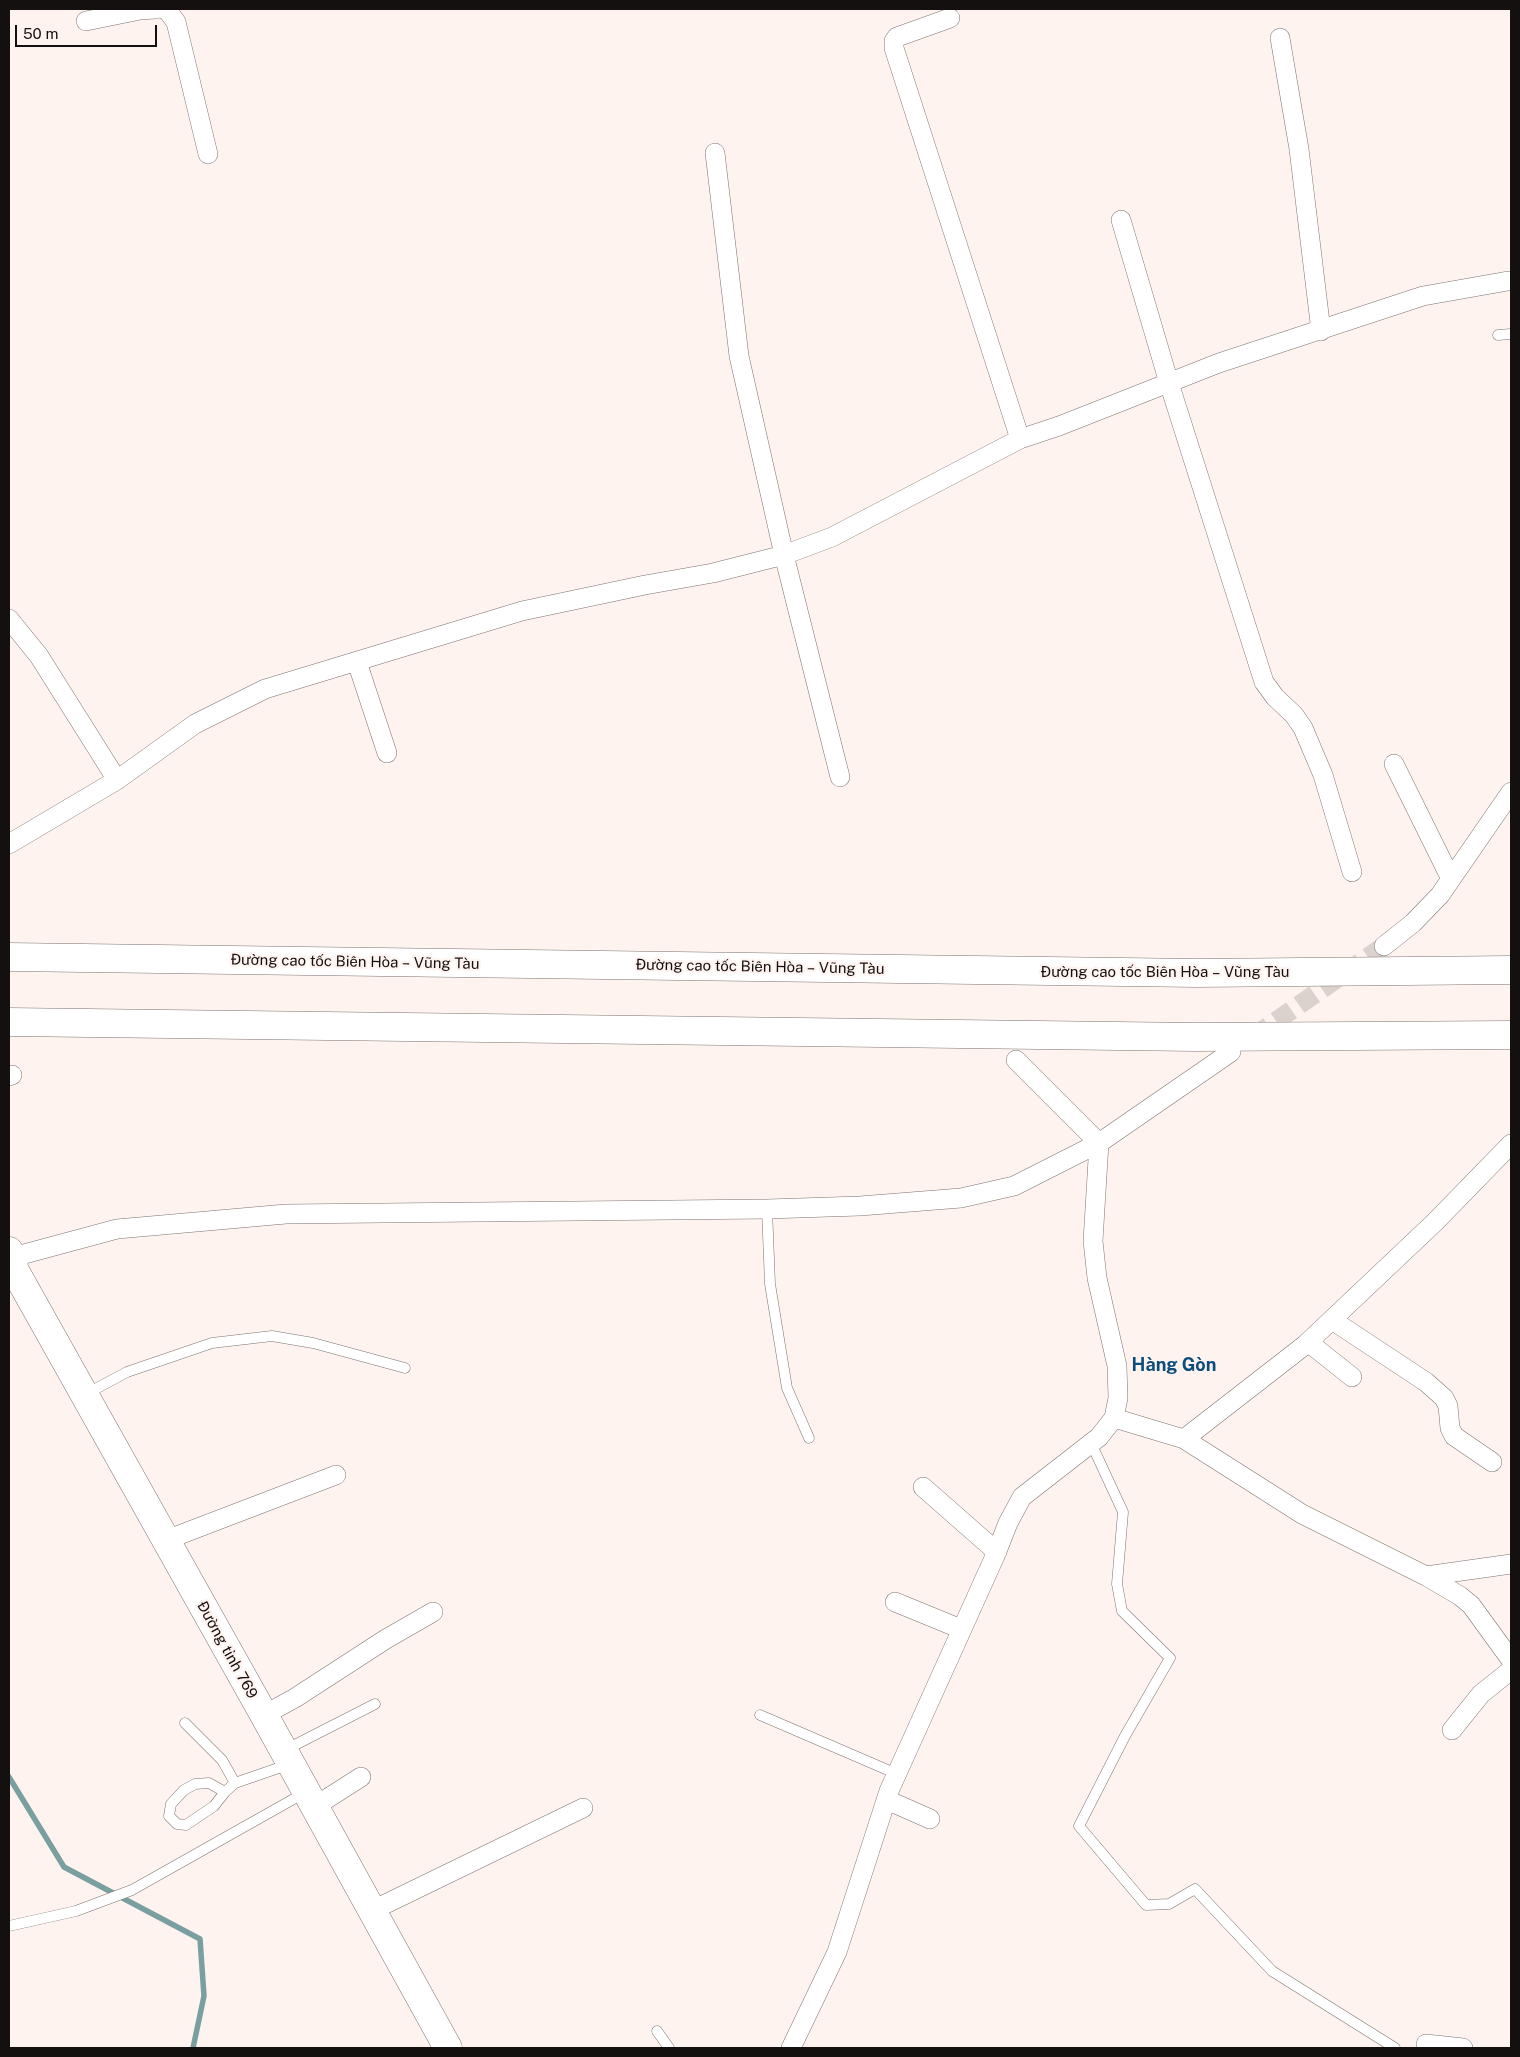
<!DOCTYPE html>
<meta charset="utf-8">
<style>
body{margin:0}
#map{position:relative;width:1520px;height:2057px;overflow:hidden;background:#fef3ef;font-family:"Public Sans",sans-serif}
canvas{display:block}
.frame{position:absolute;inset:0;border:10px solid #13100f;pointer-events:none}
.scale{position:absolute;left:15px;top:25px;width:142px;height:22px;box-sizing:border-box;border:2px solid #13100f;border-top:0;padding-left:6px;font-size:15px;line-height:18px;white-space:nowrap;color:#13100f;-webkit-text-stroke:4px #fef3ef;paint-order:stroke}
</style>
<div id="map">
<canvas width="1520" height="2057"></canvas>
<div class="frame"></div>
<div class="scale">50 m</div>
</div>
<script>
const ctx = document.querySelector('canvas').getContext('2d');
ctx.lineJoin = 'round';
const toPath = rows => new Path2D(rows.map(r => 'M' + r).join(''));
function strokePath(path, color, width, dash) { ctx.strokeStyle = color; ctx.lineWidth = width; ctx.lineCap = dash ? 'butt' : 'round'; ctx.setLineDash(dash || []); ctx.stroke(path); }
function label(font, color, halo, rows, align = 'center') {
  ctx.font = font + ' "Public Sans",sans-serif'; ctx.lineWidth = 4.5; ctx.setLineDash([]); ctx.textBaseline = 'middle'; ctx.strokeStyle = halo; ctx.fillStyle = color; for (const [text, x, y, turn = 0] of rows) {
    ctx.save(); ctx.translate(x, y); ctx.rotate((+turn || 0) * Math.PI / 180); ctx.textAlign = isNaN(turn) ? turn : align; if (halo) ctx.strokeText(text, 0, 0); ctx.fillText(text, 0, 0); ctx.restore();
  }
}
strokePath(toPath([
 [9,1777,64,1867,200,1939,204,1996,193,2048]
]), '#799fa0', 5.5);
strokePath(toPath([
 [1253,1037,1384,946]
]), '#dbd1cd', 19, [19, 9]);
const service = toPath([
 [1498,335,1511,334],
 [767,1209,770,1284,787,1388,809,1438],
 [86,1394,127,1372,212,1343,272,1336,313,1343,405,1368],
 [1091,1443,1123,1512,1117,1584,1122,1611,1170,1658,1125,1736,1079,1826,1146,1905,1169,1904,1195,1889,1272,1971,1395,2048],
 [760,1715,897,1774],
 [185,1723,222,1760,235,1783],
 [285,1750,375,1704],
 [225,1792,209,1783,195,1784,184,1790,171,1804,169,1816,177,1824,186,1825,214,1806,225,1792,235,1783,290,1764],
 [9,1926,76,1911,132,1890,306,1792],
 [657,2031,669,2048]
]);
const minor = toPath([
 [163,9,167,10,176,22,208,154],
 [950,18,897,37,894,41,894,48,1020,439],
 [86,21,140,10,155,9],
 [1280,38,1299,149,1321,331],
 [715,153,739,356,784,555,840,777],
 [1121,220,1169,383,1264,682,1275,697,1294,715,1303,728,1323,775,1352,872],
 [9,619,39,656,117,780],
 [357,662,387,753],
 [1394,764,1451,879],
 [9,844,117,780,195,724,265,689,522,611,645,585,713,573,784,555,832,537,1020,439,1059,426,1219,363,1423,296,1508,281],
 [1384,946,1413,923,1440,895,1511,792],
 [9,1076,12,1075],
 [13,1257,117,1229,286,1214,767,1209,860,1206,961,1198,1014,1186,1099,1143,1231,1052],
 [1332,1320,1426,1382,1444,1398,1448,1406,1450,1428,1454,1436,1492,1462],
 [1308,1342,1352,1377],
 [1114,1418,1184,1439,1302,1514,1426,1576,1460,1596,1471,1605,1511,1660],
 [1184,1439,1305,1345,1435,1222,1511,1144],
 [923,1487,997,1552],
 [166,1540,336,1475],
 [1426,1576,1511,1564],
 [895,1602,961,1629],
 [264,1715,295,1698,386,1639,433,1612],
 [1452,1730,1481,1694,1511,1670],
 [887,1800,930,1819],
 [314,1807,361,1777],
 [371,1911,583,1808],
 [1426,2044,1463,2048],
 [791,2048,837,1952,889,1791,995,1556,1008,1523,1022,1497,1099,1437,1114,1418,1118,1398,1117,1366,1097,1278,1093,1241,1099,1143,1016,1060]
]);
const primary = toPath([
 [9,1251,13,1257,14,1269,264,1715,448,2048]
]);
const motorway = toPath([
 [9,957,1197,973,1511,970],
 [9,1022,1196,1037,1511,1035]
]);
strokePath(service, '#7d7370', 11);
strokePath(minor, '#7d7370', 20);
strokePath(primary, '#7d7370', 29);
strokePath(motorway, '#7d7370', 29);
strokePath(service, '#fff', 10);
strokePath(minor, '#fff', 19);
strokePath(primary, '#fff', 28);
strokePath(motorway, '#fff', 28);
label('15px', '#13100f', '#fef3ef', [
 ["Đường cao tốc Biên Hòa – Vũng Tàu",355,962,1],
 ["Đường cao tốc Biên Hòa – Vũng Tàu",760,967,1],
 ["Đường cao tốc Biên Hòa – Vũng Tàu",1165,972],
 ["Đường tỉnh 769",227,1650,61]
]);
label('bold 18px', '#0b4d7d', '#fef3ef', [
 ["Hàng Gòn",1174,1365]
]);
</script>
